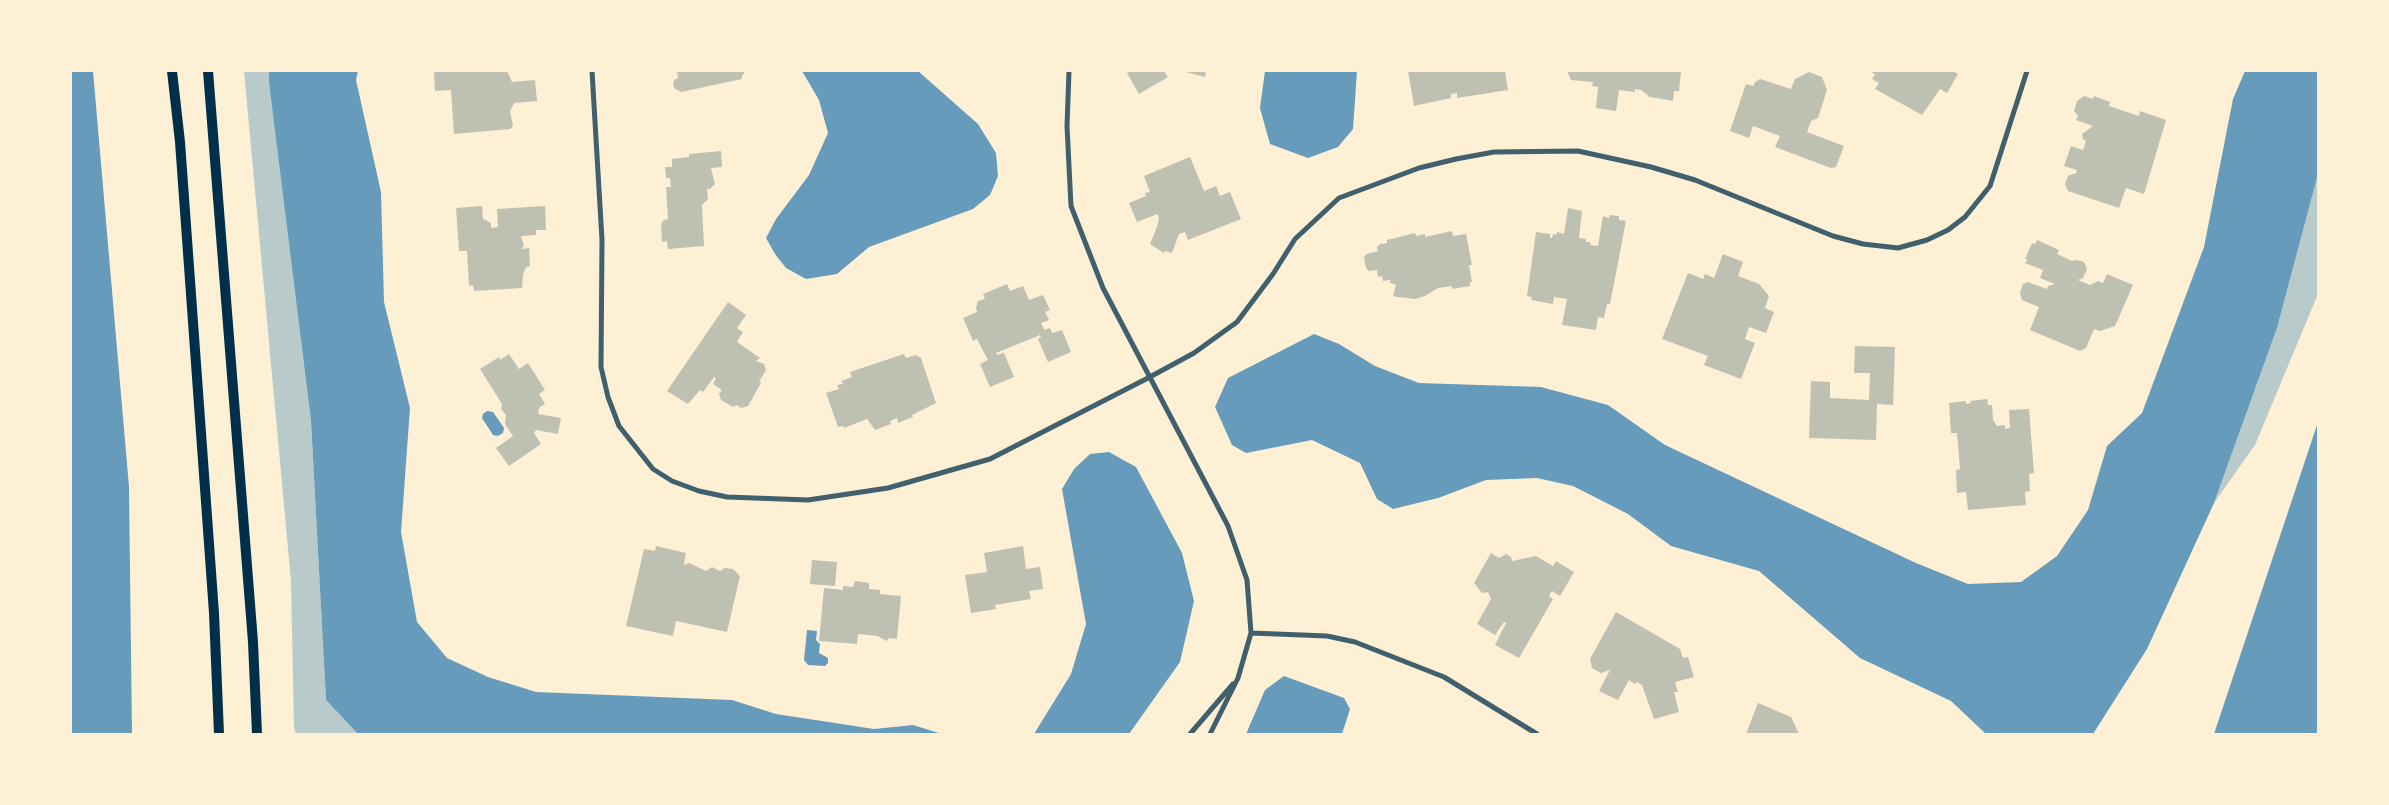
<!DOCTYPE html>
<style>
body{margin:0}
#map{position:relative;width:2389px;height:805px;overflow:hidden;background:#fdf0d5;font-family:Figtree,sans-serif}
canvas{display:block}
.frame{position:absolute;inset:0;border:72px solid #fdf0d5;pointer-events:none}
</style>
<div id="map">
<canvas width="2389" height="805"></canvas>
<div class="frame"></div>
</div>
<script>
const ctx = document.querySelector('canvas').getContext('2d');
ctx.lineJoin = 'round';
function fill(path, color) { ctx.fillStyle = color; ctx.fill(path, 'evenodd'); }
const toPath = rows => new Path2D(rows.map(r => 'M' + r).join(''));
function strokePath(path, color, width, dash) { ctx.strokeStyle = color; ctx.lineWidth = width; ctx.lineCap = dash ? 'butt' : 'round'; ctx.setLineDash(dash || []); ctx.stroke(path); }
fill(toPath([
 [244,71,269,71,269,83,311,421,326,700,358,734,296,734,294,728,291,581],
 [2318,174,2318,294,2255,445,2214,503,2277,328]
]), '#b9caca');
fill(toPath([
 [71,71,93,71,129,487,132,734,71,734],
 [269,71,358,71,356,80,381,192,384,302,410,408,401,532,417,622,447,658,488,677,536,692,732,700,776,714,874,729,913,725,942,734,358,734,326,700,311,421,269,83],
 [802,71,918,71,978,124,996,153,998,176,990,195,973,209,869,247,837,274,806,279,786,268,775,254,766,238,776,219,809,175,828,133,819,100],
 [1265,71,1357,71,1353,129,1338,147,1308,158,1270,144,1260,108],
 [2245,71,2318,71,2318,174,2277,328,2214,503,2147,649,2093,734,1986,734,1951,701,1860,658,1759,571,1671,546,1628,514,1573,486,1537,478,1486,480,1438,498,1393,509,1377,499,1360,463,1312,440,1246,453,1232,445,1215,407,1228,378,1314,334,1339,344,1375,366,1419,383,1541,387,1608,405,1665,445,1916,563,1968,584,2021,582,2057,556,2088,510,2107,446,2142,413,2204,247,2233,99],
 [487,411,493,412,504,428,503,433,498,436,493,435,482,418,483,414],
 [2318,422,2318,734,2214,734],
 [1109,452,1136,467,1182,553,1194,601,1180,662,1129,734,1034,734,1071,674,1086,624,1062,489,1074,469,1090,454],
 [807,630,817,631,816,640,820,644,819,653,828,658,828,663,825,666,808,665,804,660],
 [1284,676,1344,698,1350,709,1342,734,1246,734,1265,690]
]), '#669bbc');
fill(toPath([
 [434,71,507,71,512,82,535,80,537,101,514,103,510,111,513,126,510,129,454,134,451,90,435,91],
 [677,71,744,71,744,74,742,75,742,79,681,92,675,89,673,84,674,80,678,78],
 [1130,71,1164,71,1168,77,1139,94,1127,73],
 [1182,71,1206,71,1205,77],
 [1408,71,1505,71,1508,90,1457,98,1457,93,1451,94,1451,98,1414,106],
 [1567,71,1681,71,1679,91,1674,91,1673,101,1650,97,1641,90,1635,89,1635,92,1619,90,1616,111,1596,108,1598,87,1592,86,1593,82,1571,80],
 [1869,71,1952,71,1958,74,1947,93,1940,89,1922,115,1875,89,1879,83,1872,79,1875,74],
 [1809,72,1822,77,1827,90,1818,118,1811,121,1807,132,1844,146,1836,167,1831,168,1775,147,1780,136,1753,126,1749,138,1730,131,1746,84,1753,86,1755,82,1760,79,1791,89,1795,79],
 [2084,96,2093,99,2094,96,2110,102,2109,106,2139,116,2140,111,2166,120,2144,194,2126,188,2119,208,2068,191,2065,184,2068,176,2076,173,2077,170,2064,166,2071,146,2083,150,2086,141,2083,139,2082,134,2093,126,2076,120,2078,116,2074,111,2077,101],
 [721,151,722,167,711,168,715,184,710,189,707,189,708,199,702,205,704,246,668,249,667,241,662,242,661,224,664,220,668,219,666,187,671,187,670,178,666,178,665,167,672,167,672,159,689,157,689,154],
 [1190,157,1204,191,1216,186,1220,196,1230,192,1241,219,1188,240,1185,232,1179,234,1172,253,1165,251,1164,253,1150,244,1157,227,1159,218,1157,214,1137,222,1129,203,1146,196,1145,193,1150,192,1144,176],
 [482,206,483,219,491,223,491,228,498,227,497,209,545,206,546,230,536,230,536,235,521,236,524,246,521,249,529,248,530,266,526,267,523,275,522,288,474,291,473,285,469,286,467,251,459,251,456,208],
 [1568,208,1582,211,1579,238,1586,239,1586,242,1590,242,1590,245,1598,246,1603,216,1609,218,1610,215,1619,216,1619,220,1626,221,1610,304,1607,304,1604,318,1598,317,1596,330,1562,325,1567,299,1554,297,1553,304,1531,300,1532,297,1527,296,1536,232,1550,234,1550,238,1552,238,1553,234,1556,235,1557,232,1564,234],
 [1452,231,1453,236,1466,234,1472,265,1469,265,1472,282,1470,282,1470,286,1452,289,1452,286,1438,288,1425,296,1415,299,1398,297,1393,296,1396,285,1390,283,1390,280,1383,281,1382,276,1378,277,1377,270,1369,271,1366,268,1364,257,1367,254,1378,251,1377,247,1380,244,1387,243,1387,240,1415,233,1416,236,1425,234,1425,237],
 [2037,240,2059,250,2057,254,2072,261,2077,260,2084,262,2087,269,2083,278,2078,280,2090,285,2098,281,2103,283,2107,274,2133,285,2115,326,2100,331,2094,329,2086,348,2080,351,2030,330,2039,307,2022,300,2020,293,2023,284,2028,282,2047,289,2048,286,2055,284,2040,278,2043,270,2025,263,2028,260,2025,259,2032,243,2035,244],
 [1723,254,1743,262,1738,276,1759,284,1769,296,1765,308,1774,312,1766,333,1749,327,1745,339,1755,343,1741,379,1704,365,1708,356,1662,339,1688,273,1703,279,1705,274,1714,278],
 [1007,284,1010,291,1023,286,1029,300,1043,295,1050,310,1045,312,1049,320,1041,323,1044,330,1050,328,1052,333,1062,330,1071,352,1048,362,1038,339,1041,337,1040,335,996,353,997,355,1004,353,1014,377,990,387,980,364,988,360,977,339,973,341,963,318,977,312,976,308,978,301,985,299,983,294],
 [728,302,746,315,737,328,743,332,737,342,760,358,756,361,764,364,766,370,759,382,761,383,748,406,741,408,737,405,733,407,721,400,719,394,722,390,713,384,716,378,714,377,703,392,700,390,688,404,667,391],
 [1855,346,1895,347,1893,405,1877,404,1876,440,1809,438,1811,381,1830,382,1830,398,1869,400,1870,373,1854,373],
 [509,354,519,369,528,363,545,390,539,394,545,404,539,408,538,414,561,418,558,434,536,430,534,433,541,444,509,466,496,448,513,436,505,424,506,415,501,409,502,404,480,369,499,357,500,360],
 [904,354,906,358,916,355,921,358,936,403,912,415,913,417,898,423,897,418,890,421,891,424,875,430,867,419,844,428,843,426,838,427,826,393,839,389,837,385,843,384,841,381,852,377,850,372],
 [1987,399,1988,405,1992,405,1993,420,1997,426,2005,425,2005,429,2010,428,2009,410,2029,409,2034,473,2029,474,2030,491,2025,492,2026,505,1968,510,1966,492,1957,493,1956,470,1960,469,1957,433,1951,433,1949,403,1966,401,1966,404,1971,403,1970,401],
 [656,546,686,553,684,565,689,563,706,571,712,567,720,571,725,568,733,569,740,576,727,632,676,621,673,636,626,626,644,549,655,551],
 [1023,546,1026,569,1040,567,1043,589,1029,591,1031,599,995,605,996,609,971,613,965,575,987,572,984,553],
 [1491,553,1499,558,1506,554,1511,557,1512,561,1536,556,1553,566,1556,561,1574,572,1560,596,1552,591,1549,596,1553,599,1519,658,1495,645,1506,623,1504,622,1495,635,1477,624,1491,599,1488,592,1482,593,1474,583],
 [812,560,837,562,835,586,810,584],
 [855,581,869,583,869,589,880,590,880,594,901,596,897,639,889,638,887,641,877,636,858,634,857,644,819,641,824,588,843,590,843,586,853,587],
 [1616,612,1680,649,1683,658,1688,657,1694,677,1675,682,1678,692,1674,692,1679,712,1654,719,1642,685,1637,682,1635,684,1629,680,1618,700,1599,691,1610,670,1601,673,1592,668,1590,659],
 [1758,703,1791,717,1799,734,1746,734]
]), '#bec0b2');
strokePath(toPath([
 [592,71,602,240,601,367,608,397,619,426,653,469,672,481,699,491,727,497,808,500,888,488,990,459,1148,378,1194,353,1237,322,1273,274,1295,239,1339,198,1419,168,1456,159,1494,152,1578,151,1651,167,1695,180,1833,236,1863,244,1898,248,1927,240,1948,230,1965,217,1990,186,2027,71],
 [1069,71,1067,126,1071,206,1103,288,1228,526,1247,580,1251,633,1238,678,1210,734],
 [1251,633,1327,636,1355,642,1444,677,1537,734],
 [1190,734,1233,684]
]), '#3f606c', 5);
strokePath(toPath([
 [172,71,180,142,214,613,219,734],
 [208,71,253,642,257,734]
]), '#003049', 10);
</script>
